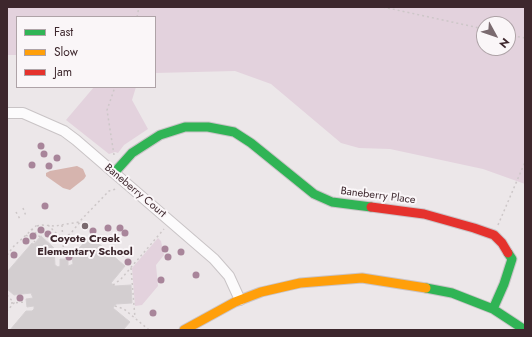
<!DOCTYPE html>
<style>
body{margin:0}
#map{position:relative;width:532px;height:337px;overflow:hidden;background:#ece7e9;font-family:Jost,sans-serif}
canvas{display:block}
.frame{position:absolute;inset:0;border:8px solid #3d272d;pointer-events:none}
.legend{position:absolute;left:16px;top:16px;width:140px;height:72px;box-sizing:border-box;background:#faf6f8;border:1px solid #aea3a7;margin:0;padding:5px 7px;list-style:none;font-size:12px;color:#3d272d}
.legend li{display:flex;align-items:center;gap:8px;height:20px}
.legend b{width:20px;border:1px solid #aea3a7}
.north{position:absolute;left:476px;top:16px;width:40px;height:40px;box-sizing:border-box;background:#faf6f8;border:1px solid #aea3a7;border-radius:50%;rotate:130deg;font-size:11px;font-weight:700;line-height:16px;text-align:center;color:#3d272d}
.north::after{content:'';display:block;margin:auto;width:14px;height:18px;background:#7a6a6f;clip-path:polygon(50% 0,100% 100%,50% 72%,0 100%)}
</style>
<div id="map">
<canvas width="532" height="337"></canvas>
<div class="frame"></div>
<ul class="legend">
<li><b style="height:5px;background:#30b455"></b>Fast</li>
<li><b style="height:5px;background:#ff9f0a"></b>Slow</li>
<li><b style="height:5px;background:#e5322d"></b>Jam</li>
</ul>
<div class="north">N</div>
</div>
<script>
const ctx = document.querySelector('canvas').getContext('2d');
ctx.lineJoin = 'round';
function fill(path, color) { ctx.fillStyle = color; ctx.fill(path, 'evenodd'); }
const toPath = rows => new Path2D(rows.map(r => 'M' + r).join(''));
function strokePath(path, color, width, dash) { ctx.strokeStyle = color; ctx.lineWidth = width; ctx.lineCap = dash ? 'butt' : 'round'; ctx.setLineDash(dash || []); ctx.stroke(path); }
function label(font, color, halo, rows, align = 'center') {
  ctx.font = font + ' Jost,sans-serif'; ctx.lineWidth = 4; ctx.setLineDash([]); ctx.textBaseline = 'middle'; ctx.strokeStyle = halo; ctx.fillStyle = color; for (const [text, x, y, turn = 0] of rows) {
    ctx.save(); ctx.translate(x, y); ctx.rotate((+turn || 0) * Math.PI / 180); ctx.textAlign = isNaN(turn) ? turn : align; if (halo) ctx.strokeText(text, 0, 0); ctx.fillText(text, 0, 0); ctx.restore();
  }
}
fill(toPath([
 [7,7,525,7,525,184,483,169,390,149,359,148,341,143,271,84,235,71,155,73,155,17,17,17,17,55,7,55],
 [484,24,508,24,508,48,484,48],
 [94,87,136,87,132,100,148,129,124,145,118,153,115,152,109,154,66,120],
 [158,238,161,241,164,255,156,265,158,286,142,305,135,306,132,268]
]), '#e3d2dd');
fill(toPath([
 [77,166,83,169,86,176,84,179,70,190,63,188,46,176,46,173,50,171]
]), '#d6b4ae');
const building = toPath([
 [41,236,54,248,55,265,58,267,60,266,60,259,68,259,68,266,71,265,73,264,72,256,90,236,125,266,111,283,115,286,131,285,132,303,116,304,113,308,130,322,123,330,10,330,26,311,32,311,34,309,34,306,27,307,26,299,33,298,31,293,14,295,7,289,7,272,32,243,34,244,41,236]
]);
fill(building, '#d3ced0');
strokePath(building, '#d5d0d2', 1);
const street = toPath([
 [7,113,23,113,64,131,76,140,214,259,229,276,240,300]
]);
const fast = toPath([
 [114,173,132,153,160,135,185,127,208,127,234,132,251,143,314,194,332,202,371,207],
 [426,288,452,293,493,309,525,330],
 [493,309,504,284,512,259,508,253]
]);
const slow = toPath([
 [184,330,235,302,261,292,300,283,362,278,426,288]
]);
const jam = toPath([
 [371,207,424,214,474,228,494,235,502,243,508,253]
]);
strokePath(street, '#c9c4c6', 12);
strokePath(fast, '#cac4c7', 11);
strokePath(slow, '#cac4c7', 11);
strokePath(jam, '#cac4c7', 11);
strokePath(toPath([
 [383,7,484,29],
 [137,17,139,7],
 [508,35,525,38],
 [114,155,107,110,115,87],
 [23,208,26,216],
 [16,212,20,219],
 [48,225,58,235,63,237,67,236,71,233,80,222],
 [62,225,64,259],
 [498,225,525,162],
 [37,226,42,225,55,226,79,222,109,191,116,189],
 [31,229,40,237],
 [26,235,35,242],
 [7,255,14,246,36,226,36,224],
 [131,268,135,318],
 [7,270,8,271],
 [113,285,121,279,164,229],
 [7,295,14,303,7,311],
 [11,303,26,302],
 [115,306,124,309,149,330]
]), '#cdc7c8', 1.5, [2, 3]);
strokePath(street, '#fcfbfc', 10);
strokePath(fast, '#30b455', 9);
strokePath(slow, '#ff9f0a', 9);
strokePath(jam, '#e5322d', 9);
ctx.fillStyle = '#a8859a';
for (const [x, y] of [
 [41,146],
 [44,154],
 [57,158],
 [32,165],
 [49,166],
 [45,206],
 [108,228],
 [120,228],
 [41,230],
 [93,231],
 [125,233],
 [48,234],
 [33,236],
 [53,239],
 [26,241],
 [165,249],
 [181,252],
 [59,253],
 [122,253],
 [14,255],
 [69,257],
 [168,257],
 [128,262],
 [196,275],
 [161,280],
 [20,298],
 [153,313]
]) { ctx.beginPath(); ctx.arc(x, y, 3.5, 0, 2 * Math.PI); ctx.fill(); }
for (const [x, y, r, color] of [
 [85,226,4,"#7a6a6f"]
]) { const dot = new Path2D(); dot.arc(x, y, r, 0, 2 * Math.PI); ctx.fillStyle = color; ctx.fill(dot); strokePath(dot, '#faf6f8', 1.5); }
label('11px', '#3d272d', '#faf6f8', [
 ["Baneberry Court",135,191,40],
 ["Baneberry Place",378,196,7]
]);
label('bold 11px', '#3d272d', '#faf6f8', [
 ["Coyote Creek",85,239],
 ["Elementary School",85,252]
]);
</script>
